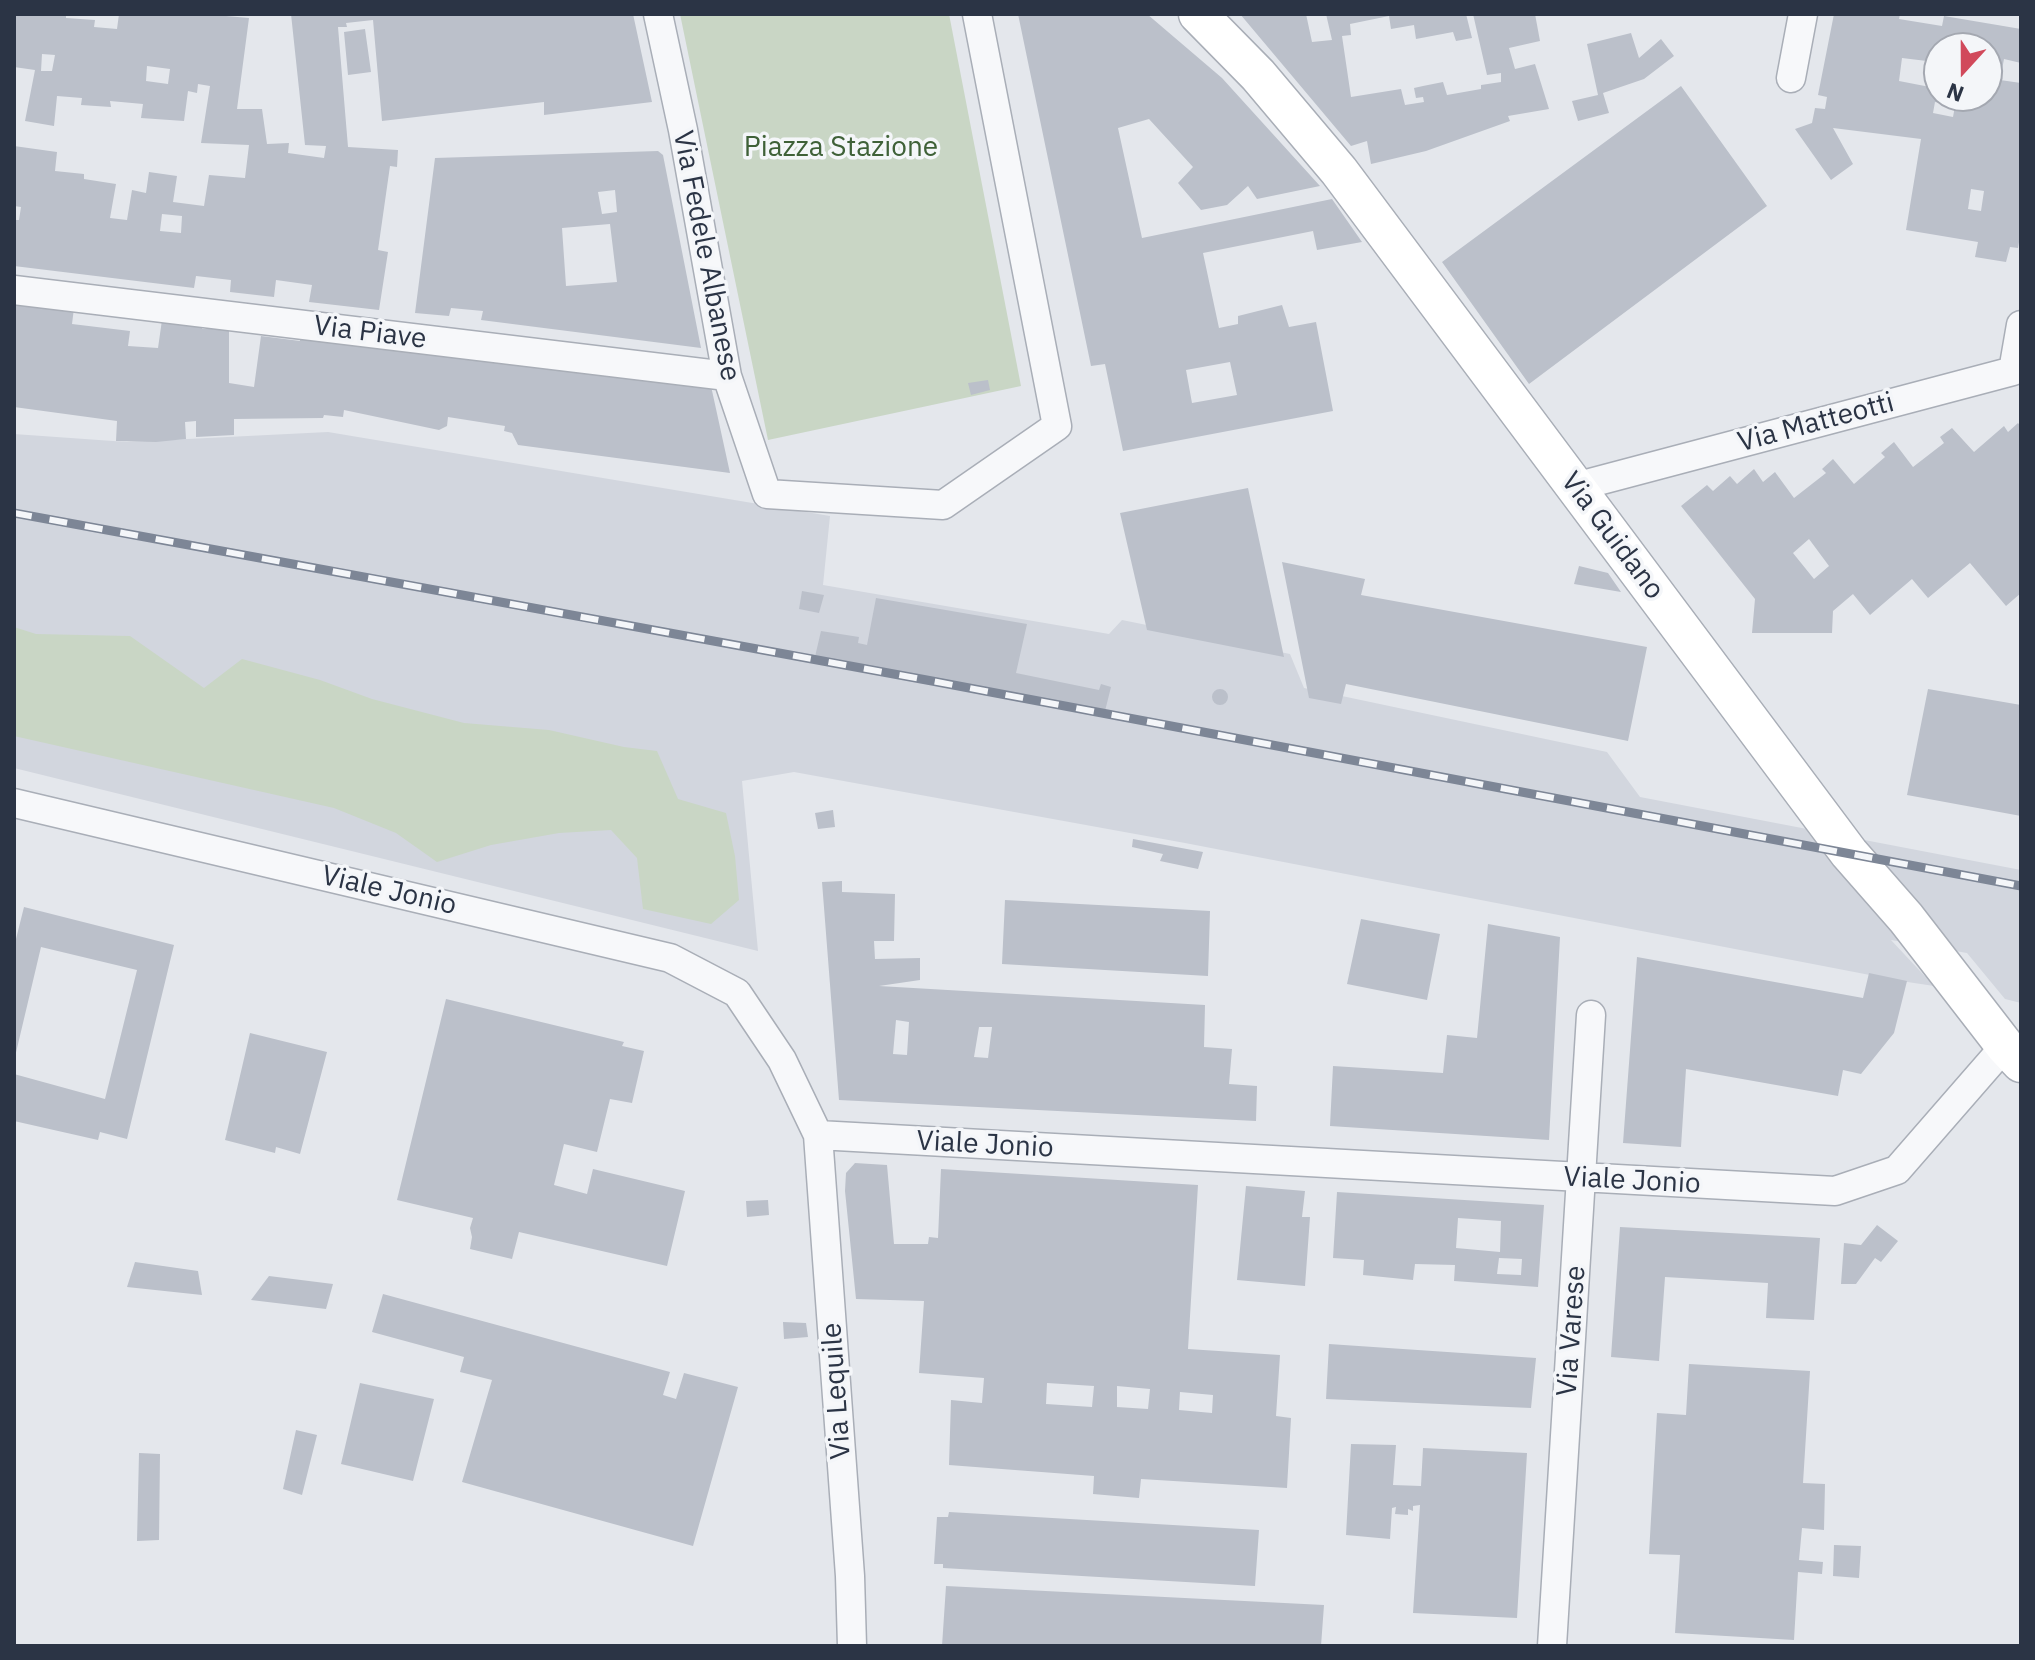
<!DOCTYPE html>
<style>
body{margin:0}
#map{position:relative;width:2035px;height:1660px;overflow:hidden;background:#e4e7ec;font-family:"IBM Plex Sans",sans-serif}
canvas{display:block}
.frame{position:absolute;inset:0;border:16px solid #2b3445;pointer-events:none}
.north{position:absolute;left:1923px;top:32px;width:80px;height:80px;box-sizing:border-box;background:#f4f6f9;border:2px solid #a4a8b1;border-radius:50%;rotate:201deg;font-size:22px;font-weight:700;line-height:32px;text-align:center;color:#2b3445}
.north::after{content:'';display:block;margin:auto;width:28px;height:36px;background:#d1495b;clip-path:polygon(50% 0,100% 100%,50% 72%,0 100%)}
</style>
<div id="map">
<canvas width="2035" height="1660"></canvas>
<div class="frame"></div>
<div class="north">N</div>
</div>
<script>
const ctx = document.querySelector('canvas').getContext('2d');
ctx.lineJoin = 'round';
function fill(path, color) { ctx.fillStyle = color; ctx.fill(path, 'evenodd'); }
const toPath = rows => new Path2D(rows.map(r => 'M' + r).join(''));
function strokePath(path, color, width, dash) { ctx.strokeStyle = color; ctx.lineWidth = width; ctx.lineCap = dash ? 'butt' : 'round'; ctx.setLineDash(dash || []); ctx.stroke(path); }
function label(font, color, halo, rows, align = 'center') {
  ctx.font = font + ' "IBM Plex Sans",sans-serif'; ctx.lineWidth = 7; ctx.setLineDash([]); ctx.textBaseline = 'middle'; ctx.strokeStyle = halo; ctx.fillStyle = color; for (const [text, x, y, turn = 0] of rows) {
    ctx.save(); ctx.translate(x, y); ctx.rotate((+turn || 0) * Math.PI / 180); ctx.textAlign = isNaN(turn) ? turn : align; if (halo) ctx.strokeText(text, 0, 0); ctx.fillText(text, 0, 0); ctx.restore();
  }
}
fill(toPath([
 [328,432,830,516,823,585,1109,634,1122,620,1290,654,1304,688,1607,752,1640,797,2021,870,2021,1003,2005,999,1967,953,1891,940,1934,986,1901,981,1185,843,794,772,742,781,758,951,14,768,14,434,127,442]
]), '#d2d6de');
fill(toPath([
 [680,14,949,14,1021,386,768,440],
 [14,627,36,634,130,636,204,688,242,659,320,680,372,699,464,723,549,730,624,747,657,751,678,799,726,813,735,856,739,900,711,924,643,909,637,858,611,830,559,833,491,845,437,862,396,833,334,808,14,736]
]), '#c9d6c5');
fill(toPath([
 [14,14,66,14,66,18,95,20,94,27,117,29,119,14,203,14,249,18,237,109,262,109,267,144,289,143,288,153,324,158,326,146,305,145,291,14,633,14,652,102,544,115,544,102,382,121,373,20,346,23,347,27,338,27,348,147,398,150,397,167,390,166,378,250,388,252,379,310,309,302,312,285,276,280,274,297,230,292,231,280,196,276,194,288,14,266,14,220,19,220,21,207,14,206,14,146,57,152,55,171,84,174,84,179,116,184,110,218,127,220,132,190,146,193,149,172,177,176,173,202,204,206,209,175,245,178,249,145,201,143,210,86,198,84,197,93,188,91,184,121,141,118,143,104,110,101,111,107,81,105,82,98,57,96,54,126,25,121,35,70,14,67],
 [42,54,55,55,52,71,41,71],
 [147,66,170,69,168,84,146,81],
 [162,214,182,216,181,233,160,231],
 [1018,14,1147,14,1222,78,1320,186,1257,199,1248,186,1227,205,1201,210,1178,183,1193,167,1149,119,1118,128,1142,238,1332,199,1362,242,1317,250,1313,231,1203,253,1219,328,1238,324,1238,316,1282,305,1289,327,1316,322,1333,411,1123,451,1105,364,1091,366],
 [1230,362,1237,395,1192,403,1186,370],
 [1240,14,1306,14,1312,42,1332,40,1326,14,1466,14,1472,38,1456,41,1453,32,1416,39,1414,25,1391,29,1389,16,1350,24,1351,35,1342,36,1351,97,1401,89,1405,105,1424,102,1423,97,1416,98,1414,88,1423,86,1443,82,1447,95,1481,89,1481,85,1501,82,1501,73,1487,75,1473,14,1535,14,1540,41,1509,48,1515,69,1535,64,1549,109,1508,116,1510,121,1426,151,1371,164,1367,141,1351,146],
 [1834,14,1900,14,1899,19,1942,26,1944,16,2021,29,2021,63,2004,59,2000,80,2021,83,2021,230,2018,248,2010,247,2006,262,1975,257,1978,242,1906,230,1921,139,1833,128,1853,164,1831,180,1795,129,1812,123,1815,108,1825,109,1827,97,1818,95],
 [1939,48,1987,48,1987,96,1939,96],
 [1902,58,1935,62,1930,87,1899,81],
 [1935,102,1955,106,1953,117,1933,113],
 [1971,189,1984,191,1981,211,1968,209],
 [365,29,371,72,348,75,344,32],
 [1631,33,1639,58,1661,39,1674,56,1644,79,1603,93,1609,113,1578,121,1572,101,1598,95,1587,44],
 [1681,86,1767,206,1529,384,1442,262],
 [658,151,663,155,701,348,481,320,483,311,451,308,449,316,415,313,435,158],
 [615,190,617,212,602,214,598,192],
 [610,224,617,282,566,286,562,228],
 [14,300,74,308,72,324,130,331,128,346,158,348,162,320,204,322,202,329,229,329,229,383,254,387,261,336,300,341,300,335,711,386,730,473,518,445,512,433,504,431,505,426,448,417,447,426,439,430,344,410,343,417,324,415,323,418,234,419,234,435,196,437,196,421,185,422,186,439,156,442,116,441,117,421,14,407],
 [988,380,990,390,971,395,968,383],
 [2018,423,2021,427,2021,593,2006,606,1970,563,1928,598,1912,579,1870,615,1853,594,1833,611,1832,633,1752,633,1755,599,1681,506,1707,485,1713,491,1730,476,1737,484,1754,469,1763,482,1775,472,1794,498,1826,473,1822,469,1833,459,1854,484,1885,457,1881,453,1894,442,1913,467,1944,443,1940,437,1952,428,1974,452,2004,426,2008,432],
 [1809,539,1829,566,1814,579,1793,553],
 [1248,488,1284,657,1147,630,1120,513],
 [1282,562,1365,579,1361,595,1647,647,1628,741,1346,684,1341,704,1309,698],
 [1579,566,1608,573,1621,592,1574,584],
 [802,591,824,595,819,613,799,609],
 [876,598,1027,624,1016,673,1099,690,1101,684,1111,687,1105,711,814,661,821,631,859,637,858,643,867,645],
 [1928,689,2021,705,2021,816,1907,795],
 '1212 697a8 8 0 1 1 16 0a8 8 0 1 1-16 0Z',
 [833,810,835,827,818,829,815,813],
 [1133,839,1203,852,1198,869,1160,861,1163,854,1132,847],
 [842,881,842,892,895,894,894,941,874,941,875,959,920,958,920,980,879,986,1205,1005,1204,1047,1232,1049,1229,1084,1257,1086,1256,1121,839,1100,822,882],
 [896,1020,909,1022,907,1055,893,1054],
 [979,1027,992,1027,988,1058,974,1057],
 [1005,900,1210,911,1208,976,1002,964],
 [24,907,174,945,127,1139,100,1132,98,1140,14,1121,14,1074,105,1099,137,970,41,947,14,1061,14,947],
 [1361,919,1440,934,1427,1000,1347,984],
 [1488,924,1560,937,1549,1140,1330,1126,1333,1066,1443,1073,1447,1035,1477,1038],
 [1637,957,1863,998,1869,973,1907,981,1894,1033,1861,1074,1843,1070,1838,1096,1686,1069,1681,1147,1623,1143],
 [446,999,624,1042,622,1046,644,1051,632,1103,610,1099,597,1152,564,1144,554,1185,587,1194,593,1169,685,1191,667,1266,519,1232,512,1259,470,1249,472,1237,470,1228,473,1218,397,1200],
 [250,1033,327,1052,300,1154,276,1147,275,1153,225,1140],
 [855,1163,887,1165,894,1244,928,1244,929,1237,938,1238,941,1169,1198,1185,1188,1349,1280,1355,1276,1416,1291,1418,1287,1488,1141,1479,1139,1498,1093,1494,1094,1476,949,1465,951,1400,982,1403,984,1378,919,1373,924,1301,856,1299,845,1191,846,1173],
 [1047,1383,1094,1386,1092,1407,1046,1404],
 [1117,1386,1150,1389,1148,1409,1117,1407],
 [1180,1392,1213,1395,1212,1413,1179,1410],
 [1246,1186,1305,1191,1302,1217,1310,1217,1305,1286,1237,1280],
 [1337,1192,1544,1205,1538,1287,1454,1281,1455,1265,1415,1264,1413,1280,1363,1275,1364,1260,1333,1258],
 [1458,1218,1501,1221,1500,1252,1456,1248],
 [1499,1258,1522,1259,1521,1275,1497,1274],
 [768,1200,769,1215,747,1217,746,1201],
 [1877,1225,1898,1241,1881,1262,1875,1258,1856,1284,1841,1284,1844,1243,1861,1245],
 [1620,1227,1820,1238,1814,1320,1766,1318,1768,1283,1665,1277,1659,1361,1611,1357],
 [135,1262,198,1271,202,1295,127,1287],
 [269,1276,333,1284,326,1309,251,1300],
 [383,1294,670,1372,663,1395,676,1399,684,1373,738,1387,693,1546,462,1482,492,1380,460,1372,464,1357,372,1332],
 [783,1322,806,1323,808,1337,784,1339],
 [1329,1344,1536,1358,1531,1408,1326,1399],
 [1689,1364,1810,1371,1803,1483,1825,1484,1824,1530,1802,1528,1799,1560,1823,1562,1822,1574,1798,1572,1794,1640,1675,1633,1680,1555,1649,1554,1657,1413,1686,1415],
 [360,1383,434,1399,413,1481,341,1464],
 [296,1430,317,1435,302,1495,283,1489],
 [1351,1444,1396,1445,1393,1485,1421,1486,1423,1448,1527,1453,1517,1618,1413,1613,1420,1505,1413,1506,1413,1511,1408,1509,1408,1515,1395,1514,1396,1507,1392,1508,1390,1539,1346,1535],
 [139,1453,160,1454,159,1540,137,1541],
 [949,1512,1259,1530,1255,1586,943,1568,943,1564,934,1564,937,1517,948,1517],
 [1834,1545,1861,1546,1859,1578,1833,1576],
 [946,1586,1324,1605,1321,1646,942,1646]
]), '#bbc0ca');
const street = toPath([
 [658,14,683,130,727,376,767,494,943,505,1057,426,977,14],
 [1791,78,1803,14],
 [14,290,727,376],
 [1575,487,2013,371,2021,325],
 [14,803,670,958,737,993,782,1060,818,1135,850,1576,852,1646],
 [818,1135,1835,1191,1897,1170,2005,1046],
 [1552,1646,1591,1015]
]);
const secondary = toPath([
 [1198,14,1258,75,1339,171,1849,853,1906,918,2005,1046,2021,1063]
]);
strokePath(street, '#a9aeb7', 31);
strokePath(secondary, '#a9aeb7', 41);
strokePath(street, '#f7f8fa', 28);
strokePath(secondary, '#fff', 38);
const rail = toPath([
 [14,513,932,681,2021,886]
]);
strokePath(rail, '#7d8696', 9);
strokePath(rail, '#f4f6f9', 6, [18]);
label('28px', '#3f6138', '#f4f6f9', [
 ["Piazza Stazione",841,148]
]);
label('28px', '#2b3445', '#f4f6f9', [
 ["Via Fedele Albanese",706,256,79],
 ["Via Piave",370,333,7],
 ["Via Matteotti",1816,423,-15],
 ["Via Guidano",1612,536,53],
 ["Viale Jonio",389,891,13],
 ["Viale Jonio",985,1145,3],
 ["Viale Jonio",1632,1181,3],
 ["Via Varese",1572,1331,-86],
 ["Via Lequile",837,1391,-94]
]);
</script>
